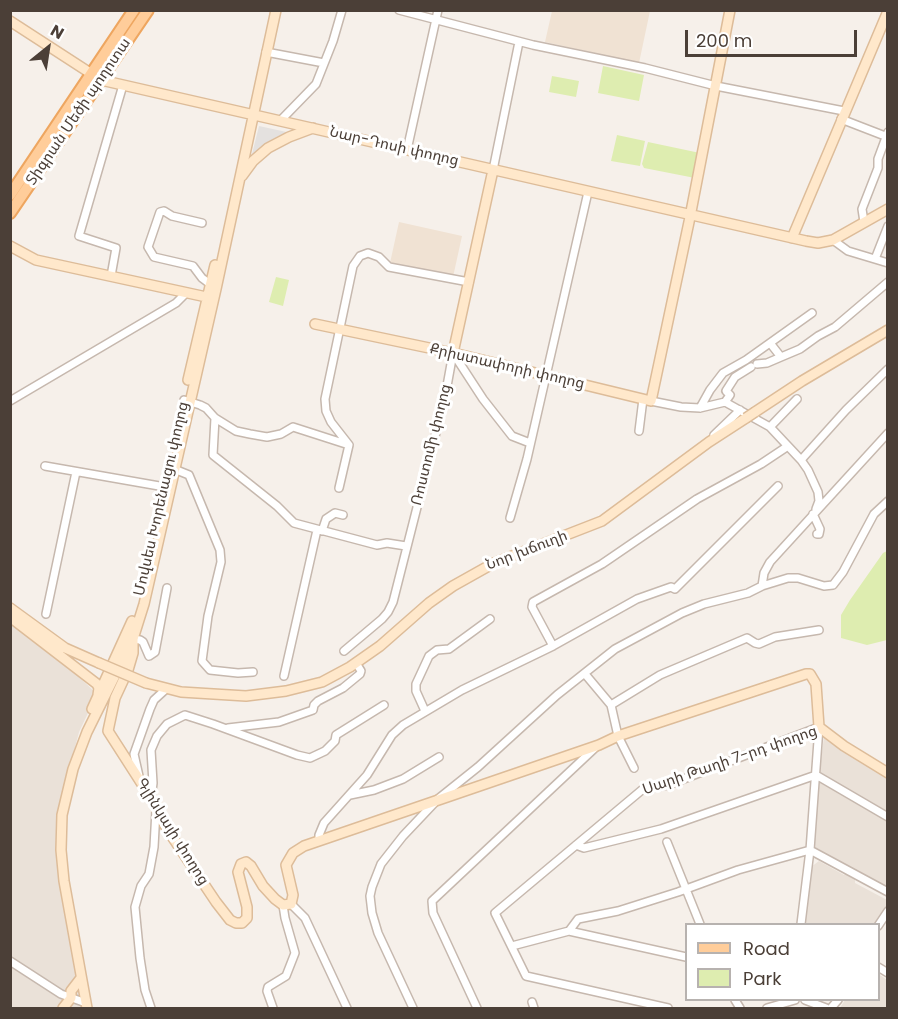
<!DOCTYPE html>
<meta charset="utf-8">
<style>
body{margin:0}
#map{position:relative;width:898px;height:1019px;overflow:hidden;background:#f6f0ea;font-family:Poppins,sans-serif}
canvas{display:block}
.frame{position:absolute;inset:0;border:12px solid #4b3f37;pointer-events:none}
.legend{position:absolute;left:685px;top:923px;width:195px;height:78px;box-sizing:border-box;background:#fff;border:2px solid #b7b2af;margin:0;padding:8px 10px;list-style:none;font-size:18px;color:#4b3f37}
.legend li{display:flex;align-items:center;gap:12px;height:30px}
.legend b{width:30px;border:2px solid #b7b2af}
.north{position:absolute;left:18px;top:18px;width:60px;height:60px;-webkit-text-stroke:4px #fff;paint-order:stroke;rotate:30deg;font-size:16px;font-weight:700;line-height:24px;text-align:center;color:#4b3f37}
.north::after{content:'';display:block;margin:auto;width:21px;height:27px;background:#4b3f37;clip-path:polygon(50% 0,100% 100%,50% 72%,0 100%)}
.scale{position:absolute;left:685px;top:30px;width:172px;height:27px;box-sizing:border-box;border:3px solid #4b3f37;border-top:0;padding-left:8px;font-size:18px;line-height:21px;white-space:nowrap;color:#4b3f37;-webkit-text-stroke:4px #fff;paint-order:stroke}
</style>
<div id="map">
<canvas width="898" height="1019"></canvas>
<div class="frame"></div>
<ul class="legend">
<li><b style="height:8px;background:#ffcd9a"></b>Road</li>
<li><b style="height:16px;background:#deedb0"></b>Park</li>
</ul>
<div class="north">N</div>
<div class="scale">200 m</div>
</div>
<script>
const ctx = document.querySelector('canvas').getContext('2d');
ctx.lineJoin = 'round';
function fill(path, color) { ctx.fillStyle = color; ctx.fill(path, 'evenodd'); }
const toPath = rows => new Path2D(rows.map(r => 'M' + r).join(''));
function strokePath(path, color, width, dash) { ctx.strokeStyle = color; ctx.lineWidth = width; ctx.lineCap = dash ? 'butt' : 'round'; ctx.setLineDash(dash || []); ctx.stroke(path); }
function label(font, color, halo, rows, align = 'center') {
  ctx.font = font + ' Poppins,"Noto Sans Armenian",sans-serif'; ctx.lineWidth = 6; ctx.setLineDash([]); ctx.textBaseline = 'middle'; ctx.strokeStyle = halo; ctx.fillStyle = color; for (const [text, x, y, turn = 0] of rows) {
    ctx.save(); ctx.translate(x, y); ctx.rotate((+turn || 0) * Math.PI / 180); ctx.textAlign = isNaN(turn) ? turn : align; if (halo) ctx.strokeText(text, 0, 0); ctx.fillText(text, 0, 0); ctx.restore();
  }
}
fill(toPath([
 [10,612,97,694,79,732,61,802,63,873,88,1008,11,1008],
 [824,737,887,775,887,816,819,775],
 [819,780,887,820,887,889,815,850,814,842],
 [819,861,844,875,846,873,855,878,855,883,887,900,887,905,876,924,805,924,811,867],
 [880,975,887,980,887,1008,840,1008,845,1000,878,1000,879,977]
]), '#eae1d8');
fill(toPath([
 [552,11,650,11,639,63,545,42],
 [399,222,462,236,453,277,390,263]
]), '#f0e2d3');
fill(toPath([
 [603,66,644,75,639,101,598,93],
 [552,76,579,81,576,97,549,92],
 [617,135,645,141,640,166,611,161],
 [648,142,700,153,695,178,644,168,642,164],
 [276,277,289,280,283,306,269,302],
 [887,551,887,640,867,645,841,638,841,615,850,600,883,553]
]), '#deedb0');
fill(toPath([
 [259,126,291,133,251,158]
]), '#e4e1df');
const street = toPath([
 [399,10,533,45,645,68,716,86,844,111],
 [266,52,324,63],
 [841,119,885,136],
 [281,120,316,84,333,41,342,10],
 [407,150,438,10],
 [493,170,519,42],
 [864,222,862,209,878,168,878,159,888,132],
 [202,223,172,216,164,211,160,212,148,247,154,257,193,266,202,278,210,284],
 [833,240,848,251,888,263],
 [875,259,888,226],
 [111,276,116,248,79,236,123,85],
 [770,343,781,357,800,349,818,336,835,327,888,282],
 [453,353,483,399,512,436,530,443],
 [757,364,767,363,781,357],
 [184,400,200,405,206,408,215,418,236,431,250,434,267,437,281,434,293,427,349,445],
 [10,401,176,303,186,293],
 [651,401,681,407,700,408,725,402,770,427,801,460,808,470,818,492,819,501,816,509],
 [725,402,730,395,726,391,735,377,751,367],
 [700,408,710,390,723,373,746,360,812,313],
 [215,418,213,455,277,506,294,523,377,545,387,543,406,546],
 [770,427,797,399],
 [639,431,643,399],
 [714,435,740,410],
 [801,460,846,410,888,369],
 [45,466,165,487],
 [169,467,189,475,220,550,221,562,208,616,202,661,210,670,238,673,253,672],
 [339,488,349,445,331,422,326,411,325,399,353,266,360,256,368,253,379,257,389,267,469,282],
 [813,514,820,529,819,534,817,534],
 [510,518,527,459,588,192],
 [322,531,326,519,335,513,343,515],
 [762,586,764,573,770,562,888,433],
 [46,614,76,472],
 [133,639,140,640,143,642,149,656,155,652,167,588],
 [553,646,532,607,533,602,602,564,697,499,761,464,788,446],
 [344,651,382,619,388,612,393,602,445,397,453,353],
 [585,674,611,705,618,736,634,768],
 [284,676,317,530],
 [611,705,660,675,747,638,755,643,759,644,775,637,819,630],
 [425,711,416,691,416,684,429,656,437,650,449,649,490,619],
 [228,728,279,722,313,710,314,705,318,701,343,688,360,674,361,671,356,663],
 [139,776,134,754,150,709,154,700,166,689],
 [350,795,374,790,403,779,439,757],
 [151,798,153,783,151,750,157,736,167,724,185,715,213,724,297,755,310,758,325,751,335,741,336,735,384,705],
 [319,841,319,835,324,823,367,775,392,735,403,725,462,690,553,646,637,599,671,587,675,589,778,486],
 [667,842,700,924],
 [576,845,584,848,661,829,816,775,888,817],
 [291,904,305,918,347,1008],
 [878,926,888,911],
 [569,931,686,957],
 [512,946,569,931,578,919,618,911,678,892,738,870,810,850,888,892],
 [10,961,61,994,86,1003],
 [878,967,888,973],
 [735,1000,740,1008],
 [805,1000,826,1008],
 [532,1002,534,1008],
 [151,1008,145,990,140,958,135,907,141,886,149,874,154,847,156,810],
 [273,1008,267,991,268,987,286,976,295,953,285,918,283,905],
 [413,1008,378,933,372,913,370,896,372,887,381,864,403,836,438,799,478,767,557,695,615,649,682,613,704,604,748,593,762,586,788,578,798,578,824,586,833,585,843,572,874,514,888,501],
 [477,1008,433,913,432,901,597,746],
 [668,1008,526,976,495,913,643,789,668,785,819,727,810,850,801,924],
 [767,1008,795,1000],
 [831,1008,838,1000]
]);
const secondary = toPath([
 [10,21,101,80,806,241,818,243,833,240,888,209],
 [242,176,253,161,268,148,289,137,313,128],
 [792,238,888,11],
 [10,246,36,260,211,298],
 [315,324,453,353,651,401,689,222,730,10],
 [453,353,493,170],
 [188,380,215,265],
 [755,412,802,381,888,330],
 [10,608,65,648,99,663],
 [10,617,97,684,99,688,98,695],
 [133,639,133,653,128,670,115,698,108,731,151,798,167,829,216,902,230,920,236,923,242,923,247,918,247,907,238,872,241,864,246,862,251,866,263,886,275,899,283,905,291,904,293,895,286,865,293,853,304,846,599,745,618,736,806,674,810,674,816,684,819,727,844,746,888,773],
 [146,683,181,692,246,696,286,691,322,682,350,667,380,646,429,603,453,586,494,563,602,521,709,442,746,418],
 [92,709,132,621],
 [63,1008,71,998,71,991,81,978],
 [87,1008,64,881,61,850,62,815,73,769,87,732,133,639,144,604,216,289,276,10]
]);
const primary = toPath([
 [10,195,134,10],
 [10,213,148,10]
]);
strokePath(street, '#c6b8ae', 10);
strokePath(secondary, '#ddbc99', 12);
strokePath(primary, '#eea660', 14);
strokePath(street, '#fff', 7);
strokePath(secondary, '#ffe8cb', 9);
strokePath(primary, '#ffcd9a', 10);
const secondaryBridge = toPath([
 [746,418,755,412],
 [99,663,146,683]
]);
strokePath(secondaryBridge, '#ddbc99', 12, []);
strokePath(secondaryBridge, '#ffe8cb', 9);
label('15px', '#4b3f37', '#fff', [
 ["Տիգրան Մեծի պողոտա",79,112,-56],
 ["Նար-Դոսի փողոց",394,147,13],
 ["Քրիստափորի փողոց",507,367,13],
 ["Ռոստոմի փողոց",432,445,-76],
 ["Մովսես Խորենացու փողոց",162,499,-77],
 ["Նոր խճուղի",527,551,-21],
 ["Սարի Թաղի 7-րդ փողոց",730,761,-19],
 ["Գլինկայի փողոց",172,832,58]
]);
</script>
